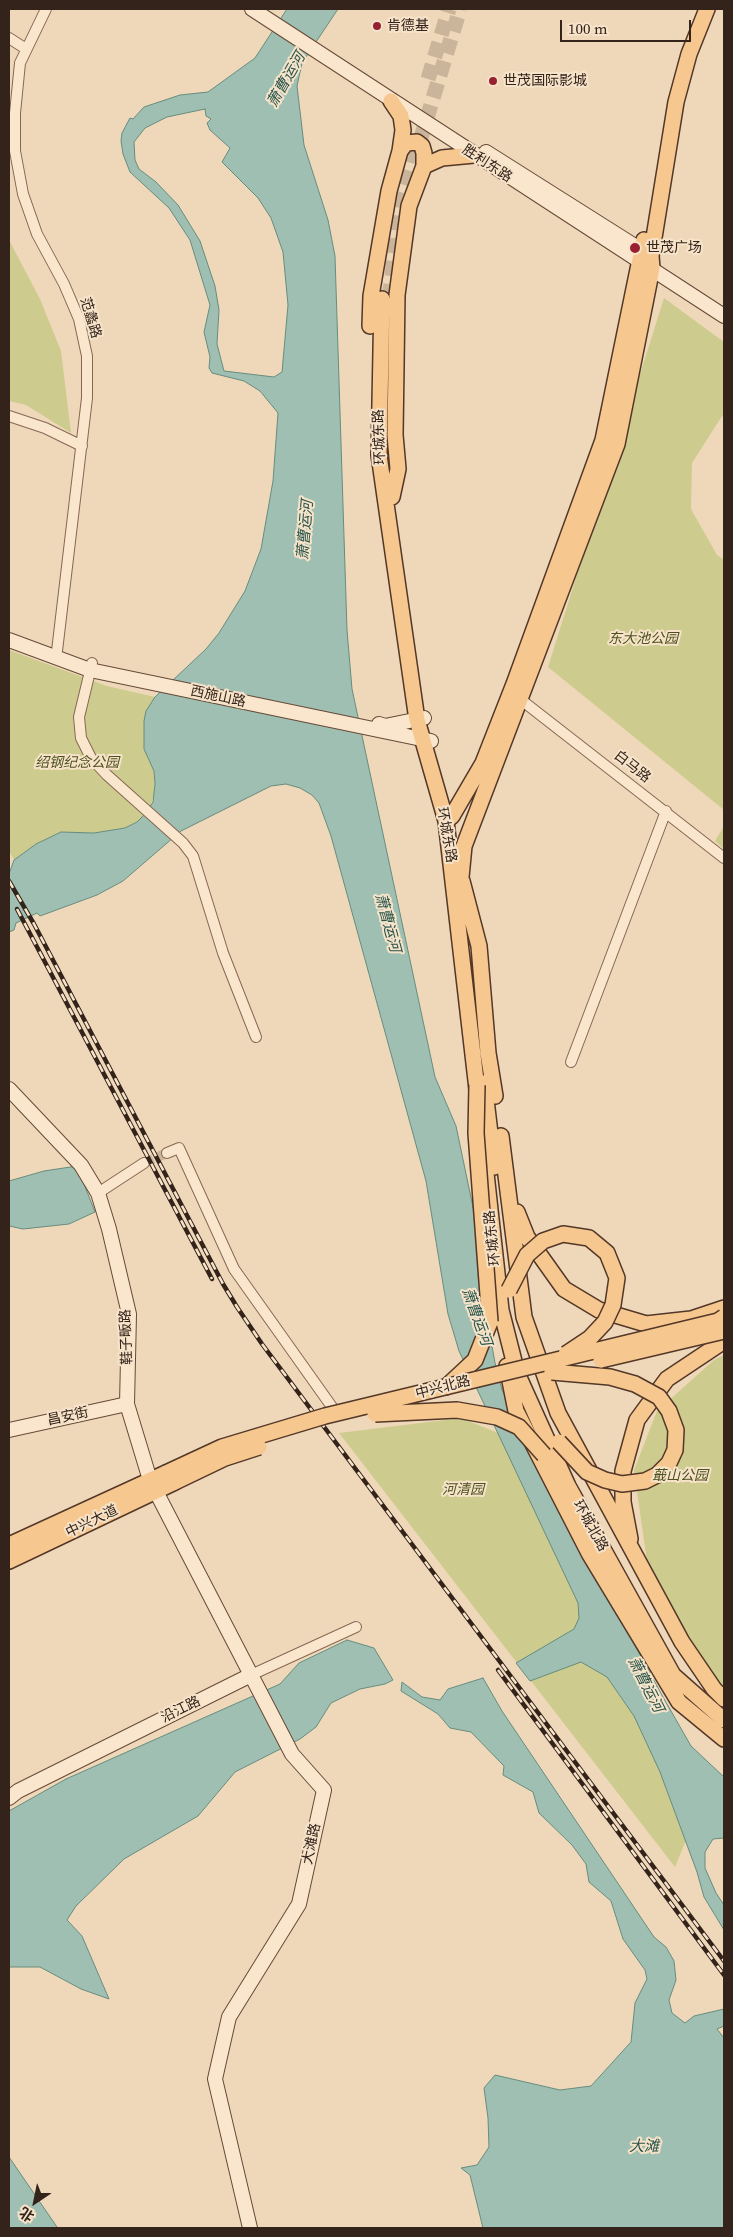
<!DOCTYPE html>
<meta charset="utf-8">
<style>
body{margin:0}
#map{position:relative;width:733px;height:2237px;overflow:hidden;background:#efd8ba;font-family:"Source Serif 4","Noto Sans SC",serif}
canvas{display:block}
.frame{position:absolute;inset:0;border:10px solid #34231a;pointer-events:none}
.north{position:absolute;left:10px;top:2177px;width:50px;height:50px;-webkit-text-stroke:4px #f6e3c9;paint-order:stroke;rotate:214deg;font-size:14px;font-weight:700;line-height:20px;text-align:center;color:#34231a}
.north::after{content:'';display:block;margin:auto;width:18px;height:22px;background:#34231a;clip-path:polygon(50% 0,100% 100%,50% 72%,0 100%)}
.scale{position:absolute;left:560px;top:20px;width:131px;height:22px;box-sizing:border-box;border:2px solid #34231a;border-top:0;padding-left:6px;font-size:15px;line-height:18px;white-space:nowrap;color:#34231a;-webkit-text-stroke:4px #f6e3c9;paint-order:stroke}
</style>
<div id="map">
<canvas width="733" height="2237"></canvas>
<div class="frame"></div>
<div class="north">北</div>
<div class="scale">100 m</div>
</div>
<script>
const ctx = document.querySelector('canvas').getContext('2d');
ctx.lineJoin = 'round';
function fill(path, color) { ctx.fillStyle = color; ctx.fill(path, 'evenodd'); }
const toPath = rows => new Path2D(rows.map(r => 'M' + r).join(''));
function strokePath(path, color, width, dash) { ctx.strokeStyle = color; ctx.lineWidth = width; ctx.lineCap = dash ? 'butt' : 'round'; ctx.setLineDash(dash || []); ctx.stroke(path); }
function label(font, color, halo, rows, align = 'center') {
  ctx.font = font + ' "Source Serif 4","Noto Sans SC",serif'; ctx.lineWidth = 4; ctx.setLineDash([]); ctx.textBaseline = 'middle'; ctx.strokeStyle = halo; ctx.fillStyle = color; for (const [text, x, y, turn = 0] of rows) {
    ctx.save(); ctx.translate(x, y); ctx.rotate((+turn || 0) * Math.PI / 180); ctx.textAlign = isNaN(turn) ? turn : align; if (halo) ctx.strokeText(text, 0, 0); ctx.fillText(text, 0, 0); ctx.restore();
  }
}
fill(toPath([
 [9,240,40,299,61,351,71,433,26,405,9,401],
 [664,298,724,342,724,413,692,463,691,509,717,555,724,560,724,810,548,667],
 [9,650,107,686,155,697,149,706,144,721,144,749,154,771,155,790,150,808,137,822,125,828,94,833,61,832,36,844,14,860,9,851],
 [724,826,724,849,715,841],
 [724,1355,724,1697,649,1576,634,1470,657,1411,714,1360],
 [461,1418,508,1437,696,1816,675,1867,339,1433]
]), '#cdcc8e');
const water = toPath([
 [287,9,338,9,302,63,297,86,304,145,328,220,335,256,347,630,352,689,435,1077,456,1126,474,1212,484,1301,495,1363,502,1390,585,1553,663,1697,691,1746,724,1777,724,1838,713,1839,705,1852,705,1868,716,1893,724,1905,724,1930,704,1897,697,1872,660,1772,634,1716,607,1677,581,1662,530,1681,516,1663,574,1629,579,1618,578,1603,459,1351,448,1314,426,1181,331,836,319,803,312,795,300,788,286,784,271,786,181,831,123,881,97,895,40,916,37,913,16,923,14,930,9,932,9,874,14,860,36,844,61,832,94,833,125,828,137,822,146,813,153,802,155,784,154,771,144,749,144,721,146,711,155,697,206,649,219,633,245,591,261,549,273,481,278,413,260,391,244,381,212,373,209,368,210,357,204,332,210,305,190,240,169,208,130,172,123,154,121,141,122,133,130,118,133,119,144,107,180,95,208,92,255,58,287,9],
 [205,109,206,116,211,119,207,123,210,130,230,148,222,162,258,198,271,218,283,252,288,305,282,372,274,377,224,371,217,344,219,310,215,286,200,241,178,205,156,182,139,169,135,160,134,142,145,128,167,117,205,109],
 [77,1166,95,1212,69,1224,23,1229,9,1226,9,1181,44,1171,77,1166],
 [347,1640,374,1648,393,1680,385,1684,360,1689,331,1703,316,1727,300,1739,235,1772,198,1816,124,1859,76,1906,67,1920,82,1936,109,1999,81,1989,40,1967,9,1967,9,1811,66,1779,280,1684,299,1663,347,1640],
 [483,1678,502,1711,654,1937,666,1947,674,1961,676,1980,669,2000,672,2013,685,2023,694,2016,724,2009,724,2026,717,2029,724,2038,724,2228,483,2228,470,2175,461,2168,477,2165,489,2147,488,2118,484,2088,495,2075,560,2090,591,2086,631,2042,635,2003,647,1979,645,1970,623,1939,611,1901,589,1882,586,1864,572,1845,539,1813,533,1792,503,1775,504,1766,471,1732,450,1728,438,1714,401,1691,402,1682,422,1697,440,1700,448,1689,483,1678],
 [9,2157,57,2227,58,2228,9,2228,9,2157]
]);
fill(water, '#9ebfb1');
strokePath(water, '#668c7e', 1);
strokePath(toPath([
 [144,1163,167,1153]
]), '#cab49a', 10, [10, 5]);
strokePath(toPath([
 [428,79,449,9],
 [389,299,401,204,460,9]
]), '#cab49a', 15, [15, 8]);
const street = toPath([
 [46,9,20,63,15,113,15,151,23,194,37,234,64,284,79,319,87,356,87,398,57,651],
 [9,38,26,49],
 [9,416,45,428,82,446],
 [92,663,79,717,81,738,91,758,107,775,183,843,193,856,223,953,256,1037],
 [520,699,724,858],
 [571,1062,666,811],
 [167,1153,179,1148,234,1269,337,1414],
 [98,1193,144,1163],
 [251,1675,356,1627]
]);
const secondary = toPath([
 [252,9,724,316],
 [486,152,649,255],
 [9,640,90,670,431,741],
 [379,724,385,726,424,718],
 [9,1089,81,1165,98,1193,109,1229,129,1314,127,1404,150,1480,292,1754,324,1790,299,1904,229,2017,215,2079,250,2228],
 [9,1430,127,1404],
 [9,1798,18,1791,251,1675]
]);
const primary = toPath([
 [400,151,406,143,417,142,422,146,424,153,424,166],
 [382,299,379,455,417,720,446,821,478,1098],
 [370,326,371,296,389,191,400,151,403,130,401,116,391,101],
 [392,497,398,469,395,435,397,295,409,206,424,166,442,158,474,155],
 [446,821,452,816,483,763,514,684,603,440,644,240],
 [461,877,464,846,617,444,652,268,651,256,676,102,689,54,707,9],
 [462,881,479,946,488,1053,495,1096],
 [484,1083,494,1167],
 [501,1136,524,1317,558,1413,682,1642,714,1689,724,1699],
 [484,1155,501,1310,517,1373,568,1486,673,1675,724,1720],
 [517,1212,527,1237,564,1289,599,1310,646,1324,691,1319,724,1308],
 [507,1366,516,1411,589,1553,679,1702,724,1739],
 [446,1387,475,1360,490,1322],
 [630,1539,623,1502,623,1471,637,1420,667,1379,724,1341],
 [9,1545,166,1473],
 [9,1561,175,1482]
]);
strokePath(street, '#866754', 12);
strokePath(secondary, '#674937', 16);
strokePath(primary, '#533729', 18);
strokePath(street, '#fae6cd', 10);
strokePath(secondary, '#fae6cd', 14);
strokePath(primary, '#f6c78e', 15);
const rail = toPath([
 [9,881,34,924,223,1284,237,1307,262,1344,724,1961],
 [17,909,212,1279],
 [498,1670,724,1975]
]);
strokePath(rail, '#34231a', 4.5);
strokePath(rail, '#f6e3c9', 2.5, [8]);
const primaryBridge = toPath([
 [477,1085,476,1133,490,1322],
 [509,1290,527,1255,543,1241,563,1234,589,1238,607,1253,617,1278,613,1305,605,1322,590,1338,566,1354],
 [601,1360,724,1331],
 [552,1372,610,1377,635,1384,659,1397,669,1411,676,1430,675,1450,669,1463,657,1475,645,1481,622,1484,605,1480,587,1472,559,1442],
 [375,1414,457,1410,497,1417,519,1427,544,1455],
 [166,1473,222,1447,325,1416,718,1321,724,1317],
 [175,1482,225,1458,259,1447]
]);
strokePath(primaryBridge, '#533729', 18, []);
strokePath(primaryBridge, '#f6c78e', 15);
for (const [x, y, r, color] of [
 [377,26,5,"#972133"],
 [493,81,5,"#972133"],
 [635,248,6,"#972133"]
]) { const dot = new Path2D(); dot.arc(x, y, r, 0, 2 * Math.PI); ctx.fillStyle = color; ctx.fill(dot); strokePath(dot, '#f6e3c9', 2); }
label('14px', '#34231a', '#f6e3c9', [
 ["肯德基",387,26],
 ["世茂国际影城",503,81],
 ["世茂广场",646,248]
], 'left');
label('14px', '#34231a', '#f6e3c9', [
 ["胜利东路",487,164,33],
 ["范蠡路",90,318,73],
 ["环城东路",380,437,-92],
 ["西施山路",218,697,12],
 ["白马路",632,767,38],
 ["环城东路",446,835,80],
 ["环城东路",493,1238,-96],
 ["鞋子畈路",127,1337,-92],
 ["中兴北路",443,1388,-14],
 ["昌安街",68,1417,-12],
 ["中兴大道",92,1522,-26],
 ["环城北路",590,1526,61],
 ["沿江路",181,1710,-26],
 ["大滩路",312,1844,-78]
]);
label('italic 14px', '#4c521f', '#f6e3c9', [
 ["东大池公园",643,639],
 ["绍钢纪念公园",77,763],
 ["蕺山公园",680,1476],
 ["河清园",463,1490]
]);
label('italic 15px', '#28554c', '#f6e3c9', [
 ["萧曹运河",287,80,-60],
 ["萧曹运河",306,530,-85],
 ["萧曹运河",387,923,75],
 ["萧曹运河",476,1317,70],
 ["萧曹运河",645,1685,63],
 ["大滩",644,2147]
]);
</script>
